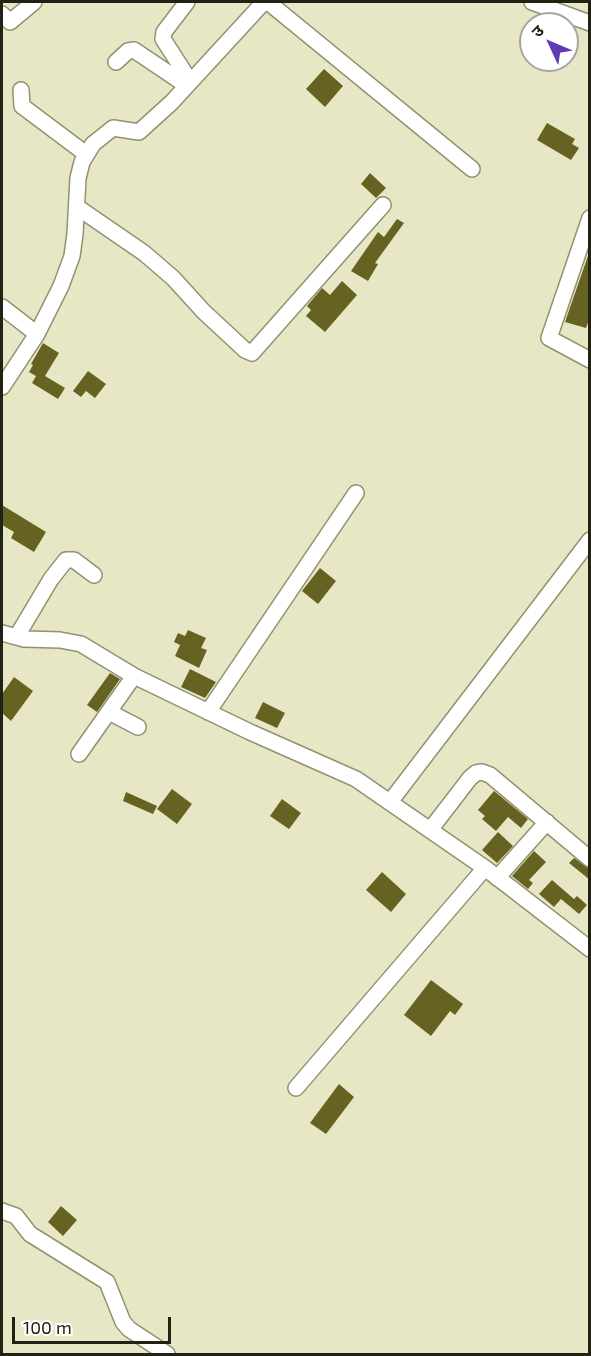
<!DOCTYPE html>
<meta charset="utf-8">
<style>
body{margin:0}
#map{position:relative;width:591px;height:1356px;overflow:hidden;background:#e8e7c5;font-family:"Exo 2","Noto Sans Devanagari",sans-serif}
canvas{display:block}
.frame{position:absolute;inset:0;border:3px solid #212114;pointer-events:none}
.north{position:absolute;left:519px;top:12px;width:60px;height:60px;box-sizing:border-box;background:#fff;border:2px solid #a6a6a1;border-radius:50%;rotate:314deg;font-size:16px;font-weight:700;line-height:24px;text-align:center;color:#212114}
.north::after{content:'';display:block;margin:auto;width:21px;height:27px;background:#613bb4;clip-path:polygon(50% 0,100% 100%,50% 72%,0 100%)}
.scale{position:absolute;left:12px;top:1317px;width:159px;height:27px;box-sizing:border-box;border:3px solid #212114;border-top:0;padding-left:8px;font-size:18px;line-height:21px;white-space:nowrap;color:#212114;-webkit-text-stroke:4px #fff;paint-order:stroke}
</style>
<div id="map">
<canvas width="591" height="1356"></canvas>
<div class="frame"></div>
<div class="north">उ</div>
<div class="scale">100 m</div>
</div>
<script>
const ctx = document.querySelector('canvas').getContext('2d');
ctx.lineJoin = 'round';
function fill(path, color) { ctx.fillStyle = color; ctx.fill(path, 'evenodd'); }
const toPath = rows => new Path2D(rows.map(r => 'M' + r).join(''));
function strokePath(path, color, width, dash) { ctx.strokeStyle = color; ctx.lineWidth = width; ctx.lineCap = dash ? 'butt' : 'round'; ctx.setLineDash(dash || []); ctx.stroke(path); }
fill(toPath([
 [324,69,343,86,325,107,306,89],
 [547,123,575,139,572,144,579,148,571,160,537,140],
 [370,173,386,188,376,198,361,184],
 [397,219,404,223,375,263,378,264,368,281,351,271,378,232,384,237],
 [590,250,590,317,586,328,565,322],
 [342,281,357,295,325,332,306,316,311,310,307,306,322,288,330,295],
 [43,343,59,353,45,376,65,388,58,399,32,383,36,376,29,372,33,365,31,364],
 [88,371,106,384,95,398,86,391,81,397,73,391],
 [2,505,46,532,34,552,11,538,14,532,2,525],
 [320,568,336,581,318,604,302,591],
 [188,630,206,638,201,648,207,650,199,668,175,656,180,645,174,642,178,633,185,636],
 [190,669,216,682,205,698,181,687],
 [110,673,120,679,97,712,87,705],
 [14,677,33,691,11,721,2,713,2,694],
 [263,702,285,713,277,728,255,718],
 [172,789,192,804,177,824,157,809],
 [494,791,528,819,521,828,508,817,496,831,482,819,485,816,478,810],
 [126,792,157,806,153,814,123,801],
 [282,799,301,813,289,829,270,816],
 [498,832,513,846,497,863,482,850],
 [534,851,546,862,529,880,533,883,528,889,512,876],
 [574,858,590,869,590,880,569,863],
 [382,872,406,894,391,912,366,890],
 [552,880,574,899,577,896,587,905,579,914,561,899,554,907,539,894],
 [431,980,463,1004,455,1015,450,1011,431,1036,404,1015],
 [339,1084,354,1097,326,1134,310,1123],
 [61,1206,77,1220,63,1236,48,1222]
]), '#666322');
const minor = toPath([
 [187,2,164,32,163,39,190,81],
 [268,2,472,169],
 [532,2,590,23],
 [2,14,10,22,34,2],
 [116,62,128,51,134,50,186,85],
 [21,90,22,106,86,154],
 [77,207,144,253,173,278,204,312,245,350,252,353,383,205],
 [590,218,549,338,590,360],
 [2,307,37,334],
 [2,387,37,334,61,286,72,256,75,234,78,178,82,162,93,144,113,128,139,132,172,102,264,2],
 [2,633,24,639,60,640,81,644,134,676,250,732,356,779,485,868,590,949],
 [17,636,51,579,66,560,74,560,94,575],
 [109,712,138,727],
 [208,712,356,493],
 [79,754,134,676],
 [390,802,590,540],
 [430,830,470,778,476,773,482,772,490,775,590,859],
 [497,878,547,822],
 [296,1088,485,868],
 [2,1211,16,1216,30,1234,107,1282,123,1322,129,1329,167,1354]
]);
strokePath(minor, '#929171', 18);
strokePath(minor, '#fff', 15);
</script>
